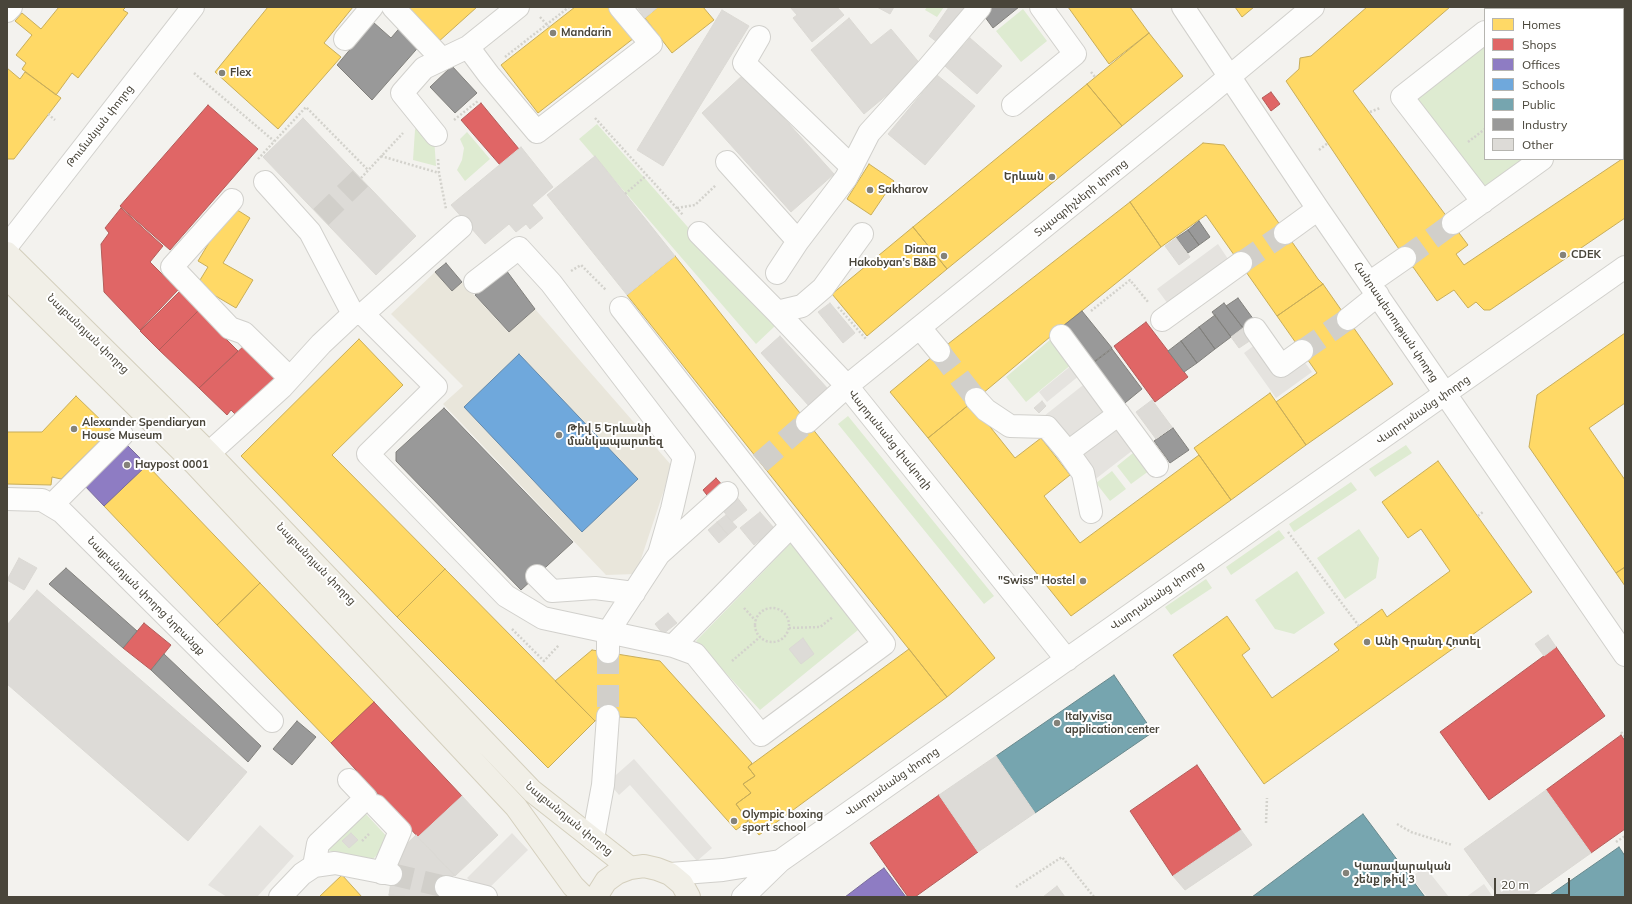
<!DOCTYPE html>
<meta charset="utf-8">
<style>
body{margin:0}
#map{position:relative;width:1632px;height:904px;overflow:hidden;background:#f3f2ee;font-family:Mulish,sans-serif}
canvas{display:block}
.frame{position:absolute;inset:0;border:8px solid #49453a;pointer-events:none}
.legend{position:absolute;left:1484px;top:8px;width:140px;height:152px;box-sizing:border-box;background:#fff;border:1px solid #b6b5b0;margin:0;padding:5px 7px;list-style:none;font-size:12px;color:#49453a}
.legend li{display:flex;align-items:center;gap:8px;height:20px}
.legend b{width:20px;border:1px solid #b6b5b0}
.scale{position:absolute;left:1494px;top:878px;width:76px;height:18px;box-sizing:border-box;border:2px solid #49453a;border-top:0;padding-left:5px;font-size:12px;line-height:14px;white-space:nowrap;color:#49453a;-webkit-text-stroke:3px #fff;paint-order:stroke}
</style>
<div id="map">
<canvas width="1632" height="904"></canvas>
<div class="frame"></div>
<ul class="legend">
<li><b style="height:11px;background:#ffd966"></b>Homes</li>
<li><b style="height:11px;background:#e06666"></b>Shops</li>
<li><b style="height:11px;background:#8e7cc3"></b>Offices</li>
<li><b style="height:11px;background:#6fa8dc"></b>Schools</li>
<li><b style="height:11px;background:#76a5af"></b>Public</li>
<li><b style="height:11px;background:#999"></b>Industry</li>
<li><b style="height:11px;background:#dddbd7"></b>Other</li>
</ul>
<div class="scale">20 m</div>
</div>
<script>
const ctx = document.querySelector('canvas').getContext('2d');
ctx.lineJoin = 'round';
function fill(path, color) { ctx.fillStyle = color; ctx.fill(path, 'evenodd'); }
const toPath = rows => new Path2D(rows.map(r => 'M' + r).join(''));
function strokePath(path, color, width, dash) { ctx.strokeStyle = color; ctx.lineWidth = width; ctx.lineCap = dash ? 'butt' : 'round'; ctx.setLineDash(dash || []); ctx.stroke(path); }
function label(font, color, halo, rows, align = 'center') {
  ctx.font = font + ' Mulish,"Noto Sans Armenian",sans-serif'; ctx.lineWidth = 4; ctx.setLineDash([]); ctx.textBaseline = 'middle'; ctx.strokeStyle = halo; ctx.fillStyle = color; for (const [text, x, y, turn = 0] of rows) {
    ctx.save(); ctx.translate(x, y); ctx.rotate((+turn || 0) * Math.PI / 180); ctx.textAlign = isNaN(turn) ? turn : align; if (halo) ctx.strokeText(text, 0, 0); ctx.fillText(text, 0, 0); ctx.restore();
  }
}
fill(toPath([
 [435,272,452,291,462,282,508,332,535,309,672,466,636,574,606,575,443,404,463,386,391,314]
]), '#e9e6db');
fill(toPath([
 [927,7,944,7,937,17,925,10],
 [1532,7,1582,7,1583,9,1529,9],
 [1023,9,1047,41,1021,62,996,31],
 [1485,42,1485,159,1530,159,1485,193,1413,97],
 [420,120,434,137,436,166,413,160,415,130],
 [597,124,775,326,756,344,579,139],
 [467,132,490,159,465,181,457,170,462,160,464,148,460,139],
 [1051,339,1072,364,1026,402,1006,377],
 [848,416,994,596,984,604,838,424],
 [1406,445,1412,453,1375,477,1369,469],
 [1138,449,1153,468,1131,484,1117,466],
 [1112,471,1126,489,1110,501,1096,483],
 [1351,482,1357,490,1294,532,1289,524],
 [1359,529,1379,558,1376,578,1345,599,1317,558],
 [1279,530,1285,538,1231,575,1226,567],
 [792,542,858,630,760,710,696,641],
 [1297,571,1325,613,1294,634,1275,629,1255,600],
 [1206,579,1212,588,1171,615,1165,607],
 [365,813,391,841,367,865,328,850]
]), '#deebd1');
fill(toPath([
 [1218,244,1228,259,1168,304,1157,289],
 [1256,344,1279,377,1303,360,1312,372,1276,398,1244,353],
 [1072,365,1080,375,1047,402,1039,392],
 [1087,382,1137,447,1093,481,1044,416],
 [634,759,712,848,697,861,630,785,619,795,608,782],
 [260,825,294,856,257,897,227,897,208,885],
 [512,833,528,850,483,894,467,878],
 [1425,867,1449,897,1427,897,1411,877],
 [1484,884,1493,897,1466,897]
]), '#e5e3df');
const homes = toPath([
 [59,7,126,7,123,10,128,13,78,78,72,73,56,95,22,69,26,63,16,55,32,35,15,21,22,13,41,29,59,7],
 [268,7,353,7,324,43,341,57,278,129,215,72,268,7],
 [405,7,477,7,437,43,405,7],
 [575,7,610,7,634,38,538,113,501,65,575,7],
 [658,7,703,7,714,20,672,53,645,18,658,7],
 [1068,7,1130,7,1149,33,1109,64,1068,7],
 [1235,7,1254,7,1242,17,1235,7],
 [1367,7,1450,7,1353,91,1468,245,1456,254,1464,265,1625,157,1625,218,1490,310,1484,310,1476,302,1468,308,1454,290,1437,301,1413,267,1404,266,1405,258,1286,81,1299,69,1300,58,1311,56,1367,7],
 [1149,33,1183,76,1122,126,1087,84,1149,33],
 [7,68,20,79,25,72,61,98,14,159,7,159,7,68],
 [1087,84,1122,126,947,269,913,227,1087,84],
 [1203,143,1224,145,1318,279,1323,284,1277,316,1206,215,1161,247,1130,202,1203,143],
 [869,164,894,181,871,215,847,199,869,164],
 [1130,202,1161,247,1063,326,976,399,928,438,890,392,939,351,1130,202],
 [231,206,250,218,223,263,253,280,236,308,197,285,208,267,198,261,231,206],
 [913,227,947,269,867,336,832,294,913,227],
 [675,256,995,658,947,697,627,295,675,256],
 [1323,284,1393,384,1306,445,1276,402,1317,373,1277,316,1323,284],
 [1625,333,1625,403,1589,428,1625,480,1625,567,1616,573,1529,447,1537,395,1625,333],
 [359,339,403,385,332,455,445,569,397,617,241,456,359,339],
 [1270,393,1306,445,1231,500,1194,448,1270,393],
 [76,396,111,430,61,479,52,477,51,485,7,484,7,432,42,432,76,396],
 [971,403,1015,458,1041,438,1070,475,1044,496,1080,543,1199,455,1231,500,1071,616,928,438,971,403],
 [1438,461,1532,592,1264,784,1173,655,1227,616,1250,649,1242,655,1272,698,1339,650,1334,644,1382,609,1387,617,1450,571,1421,529,1408,538,1382,502,1438,461],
 [147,465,260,583,217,625,104,506,147,465],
 [1625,567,1625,586,1616,573,1625,567],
 [445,569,595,721,548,768,397,617,445,569],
 [260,583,374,702,331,743,217,625,260,583],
 [909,649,947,697,759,835,736,804,751,793,743,784,755,776,748,767,909,649],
 [592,650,660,661,752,763,748,767,755,776,743,784,751,793,736,804,748,821,736,830,636,718,604,716,595,721,555,681,592,650],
 [342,875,362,897,319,897,342,875]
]);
fill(homes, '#ffd966');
strokePath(homes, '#c8ad59', 1);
const shops = toPath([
 [1271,92,1280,104,1271,111,1262,98,1271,92],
 [481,103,519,149,500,165,461,120,481,103],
 [208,105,258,149,170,250,120,206,208,105],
 [121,208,163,246,150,262,178,290,140,330,104,292,101,244,109,233,105,228,121,208],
 [180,291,198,311,159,350,140,331,180,291],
 [198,311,238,351,199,388,159,350,198,311],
 [1146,322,1188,377,1155,402,1114,346,1146,322],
 [246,344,277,375,237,416,231,410,227,415,199,388,246,344],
 [716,478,724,487,710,499,703,490,716,478],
 [144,623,171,645,151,670,123,648,144,623],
 [1556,647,1605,716,1489,800,1440,732,1556,647],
 [374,702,462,796,418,837,331,743,374,702],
 [1621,735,1625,741,1625,829,1591,853,1546,790,1621,735],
 [1197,765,1241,830,1173,876,1130,811,1197,765],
 [939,795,978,852,915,897,908,897,870,843,939,795]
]);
fill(shops, '#e06666');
strokePath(shops, '#b35c59', 1);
const offices = toPath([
 [125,443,147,465,104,506,83,484,125,443],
 [884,868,906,897,845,897,870,878,884,868]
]);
fill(offices, '#8e7cc3');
strokePath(offices, '#796c9a', 1);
const schools = toPath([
 [519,354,638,479,582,532,464,407,519,354]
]);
fill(schools, '#6fa8dc');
strokePath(schools, '#648aab', 1);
const public = toPath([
 [1114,675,1153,732,1035,813,996,756,1114,675],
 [1363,814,1425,897,1252,897,1363,814],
 [1619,847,1625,856,1625,897,1547,897,1619,847]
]);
fill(public, '#76a5af');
strokePath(public, '#68888c', 1);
const industry = toPath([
 [990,7,1019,7,993,28,982,13,990,7],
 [373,22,391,38,403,24,422,43,372,100,337,65,373,22],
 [452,66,477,93,455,113,430,87,452,66],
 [1199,221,1210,237,1199,245,1188,230,1199,221],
 [1188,230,1199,245,1188,253,1176,238,1188,230],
 [446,263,462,282,452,291,435,272,446,263],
 [506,270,535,309,509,332,475,295,506,270],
 [1238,298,1254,320,1243,328,1226,306,1238,298],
 [1224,303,1243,328,1231,337,1212,312,1224,303],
 [1082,311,1112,348,1092,363,1063,326,1082,311],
 [1215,315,1231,337,1215,349,1199,327,1215,315],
 [1199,327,1215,349,1197,363,1181,341,1199,327],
 [1181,341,1197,363,1184,372,1168,351,1181,341],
 [1112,349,1142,389,1120,407,1089,366,1112,349],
 [444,408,573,542,521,590,396,461,396,452,444,408],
 [1173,428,1189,450,1170,463,1154,441,1173,428],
 [66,568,137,631,123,648,49,584,66,568],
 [164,654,261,746,248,762,151,670,164,654],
 [297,721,316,737,292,765,273,749,297,721]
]);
fill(industry, '#999');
strokePath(industry, '#81807c', 1);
const building = toPath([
 [637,7,658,7,645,18,637,7],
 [790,7,837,7,844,15,812,42,793,18,797,15,790,7],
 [877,7,894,7,890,14,877,7],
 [949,7,967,7,941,45,929,36,949,7],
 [1603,7,1621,7,1622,9,1605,9,1603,7],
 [722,10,749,26,663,166,637,150,722,10],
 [1625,12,1625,28,1623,25,1623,13,1625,12],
 [849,18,871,45,891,29,922,66,864,114,811,50,849,18],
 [970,38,1002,66,977,94,945,66,970,38],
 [744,74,834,174,791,212,702,113,744,74],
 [937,75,975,106,925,165,888,134,937,75],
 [303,118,416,236,376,275,263,157,303,118],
 [521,147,553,187,532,205,543,218,530,229,526,224,516,232,509,224,485,244,451,205,521,147],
 [595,156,675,256,627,295,547,195,595,156],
 [1176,238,1190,257,1179,265,1165,246,1176,238],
 [830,303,855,333,843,343,818,312,830,303],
 [1243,328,1251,340,1239,348,1231,337,1243,328],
 [780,336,828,389,809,406,761,353,780,336],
 [1152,400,1172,427,1156,439,1136,412,1152,400],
 [1042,401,1046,406,1039,413,1034,408,1042,401],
 [736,496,747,510,732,522,721,508,736,496],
 [760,512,774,528,754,545,740,528,760,512],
 [726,515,737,527,728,535,717,522,726,515],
 [717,522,728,535,719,543,708,530,717,522],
 [19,558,37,568,24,590,7,580,19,558],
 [37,590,247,772,188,841,7,684,7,625,37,590],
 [668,613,677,623,663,634,655,624,668,613],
 [1548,635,1556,647,1544,656,1535,644,1548,635],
 [803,638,814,654,801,664,789,649,803,638],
 [996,756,1035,813,978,852,939,795,996,756],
 [1546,790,1591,853,1529,897,1499,897,1464,849,1546,790],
 [462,796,498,835,455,876,418,837,462,796],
 [1241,830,1252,845,1185,890,1173,876,1241,830],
 [351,833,358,840,349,848,342,841,351,833],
 [416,835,454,875,449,880,448,897,411,897,389,895,395,855,416,835],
 [1057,886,1065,897,1043,897,1057,886],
 [389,895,411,897,390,897,389,895]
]);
fill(building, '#dddbd7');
strokePath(building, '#dbd9d4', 1);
strokePath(toPath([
 [321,217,361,178],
 [1405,258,1453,223],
 [1241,263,1285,233],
 [939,351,976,399],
 [1302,351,1348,319],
 [760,463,807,422],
 [608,652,608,716],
 [391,874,446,887]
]), '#d1cfca', 22, [22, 11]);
const minor = toPath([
 [393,7,442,59],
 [1183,7,1318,209,1625,655],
 [1516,9,1519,7],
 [7,11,11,7],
 [759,37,744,63,852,167],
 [345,39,372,7],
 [468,47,489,75,537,132,651,44,620,7],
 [1623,103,1625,101],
 [1013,105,1075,54,1041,7],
 [436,135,402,93,424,68,468,47,518,7],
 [727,162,798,241],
 [265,182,310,232,353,314],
 [232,200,172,267,230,328,244,333,290,378],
 [1483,202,1402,97,1485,32],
 [1453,223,1542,159],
 [699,233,777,312,847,386,1067,660],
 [1285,233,1318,209],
 [7,246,193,7],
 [777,273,798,241,846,178,869,133,928,68,980,7],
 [475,282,519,248,551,283,684,457,672,509,659,554],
 [1369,283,1405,258],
 [777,312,802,306,823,288,862,234],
 [363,314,436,387,368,454,506,596,543,618,673,646,695,654,761,735,884,644,621,308],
 [1348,319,1378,295],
 [1162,320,1241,263],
 [920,328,939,351],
 [1255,329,1281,366,1302,351],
 [1061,336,1157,466],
 [976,399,986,410,1010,426,1047,427,1068,452,1119,414],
 [807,422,847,386,1205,97,1313,7],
 [1068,452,1083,473,1091,512],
 [209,453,282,387,321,344,353,314,363,314,461,227],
 [7,499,42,500,62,512,272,721],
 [52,505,122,435],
 [537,576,552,591,595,588,634,593],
 [673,646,791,526],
 [608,652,608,632,659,554,727,493],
 [376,806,400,831,382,873],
 [593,839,603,785,608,716],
 [314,866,318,844,366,798,349,780],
 [670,874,723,870,780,861,1625,267],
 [446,887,486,897],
 [280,897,302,874,314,866,335,863,391,874],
 [743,897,780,861]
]);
const major = toPath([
 [7,253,209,453,532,791,630,868],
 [7,278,196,465,516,807,573,886,584,897],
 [596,897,606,881,617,873,630,868,644,866,657,869,670,874,682,884,689,897]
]);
strokePath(minor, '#d1d0cc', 24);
strokePath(major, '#d4cfbd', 24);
strokePath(toPath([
 [1598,7,1599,9],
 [540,17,549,27],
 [1623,40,1625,43],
 [505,57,569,7],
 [1091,72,1095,77],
 [194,73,274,141],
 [1370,112,1380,108],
 [48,114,55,120],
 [595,118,683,215],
 [454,120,478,101],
 [1468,142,1485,129],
 [1319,150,1328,143],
 [381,156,439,173],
 [258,159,306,107,368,170],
 [438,159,439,173,446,209],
 [361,178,403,133],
 [625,194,647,175],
 [677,208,695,205,716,185],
 [571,271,581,265,606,290],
 [838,307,866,339],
 [1091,311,1130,280,1148,302],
 [1478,516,1484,511],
 [1288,532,1359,626],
 [744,608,756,621],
 '755 625a17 17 0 1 1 34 0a17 17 0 1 1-34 0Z',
 [789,628,820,627,833,617],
 [512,629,544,661,559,645],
 [732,661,760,637],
 [1621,732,1625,737],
 [1266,823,1267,798],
 [1397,824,1411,832,1452,845],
 [362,841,369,834],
 [1616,842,1625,836],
 [1016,887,1062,857,1094,897]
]), '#d3d2cc', 2.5, [2, 2]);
strokePath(minor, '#fdfdfc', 22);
strokePath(major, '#f1efe7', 22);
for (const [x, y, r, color] of [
 [553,33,4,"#848279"],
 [222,73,4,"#848279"],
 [1052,177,4,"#848279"],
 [870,190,4,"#848279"],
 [1563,255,4,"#848279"],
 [944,256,4,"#848279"],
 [74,429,4,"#848279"],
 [559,435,4,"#848279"],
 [127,465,4,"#848279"],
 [1083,581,4,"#848279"],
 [1367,642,4,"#848279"],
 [1057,723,4,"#848279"],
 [734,821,4,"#848279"],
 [1346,873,4,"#848279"]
]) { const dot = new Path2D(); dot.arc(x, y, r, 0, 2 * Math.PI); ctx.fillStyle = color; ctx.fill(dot); strokePath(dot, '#fff', 1.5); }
label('bold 11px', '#49453a', '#fff', [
 ["Mandarin",561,33],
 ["Flex",230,73],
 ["Երևան",1044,177,"right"],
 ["Sakharov",878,190],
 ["Diana",936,250,"right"],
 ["Hakobyan’s B&B",936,263,"right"],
 ["CDEK",1571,255],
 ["Alexander Spendiaryan",82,423],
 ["House Museum",82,436],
 ["Թիվ 5 Երևանի",567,429],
 ["մանկապարտեզ",567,442],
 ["Haypost 0001",135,465],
 ["\"Swiss\" Hostel",1075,581,"right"],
 ["Անի Գրանդ Հոտել",1375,642],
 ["Italy visa",1065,717],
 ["application center",1065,730],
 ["Olympic boxing",742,815],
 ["sport school",742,828],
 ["Կառավարական",1354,867],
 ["շենք թիվ 3",1354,880]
], 'left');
label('11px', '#49453a', '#fff', [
 ["Թումանյան փողոց",100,126,-52],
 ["Տպագրիչների փողոց",1081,198,-39],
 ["Հանրապետության փողոց",1396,322,56],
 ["Նալբանդյան փողոց",88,334,44],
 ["Վարդանանց փողոց",1423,410,-35],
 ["Վարդանանց փակուղի",890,440,51],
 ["Նալբանդյան փողոց",316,564,46],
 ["Նալբանդյան փողոց նրբանցք",146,596,45],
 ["Վարդանանց փողոց",1157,596,-35],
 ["Վարդանանց փողոց",892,782,-35],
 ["Նալբանդյան փողոց",569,819,39]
]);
</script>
